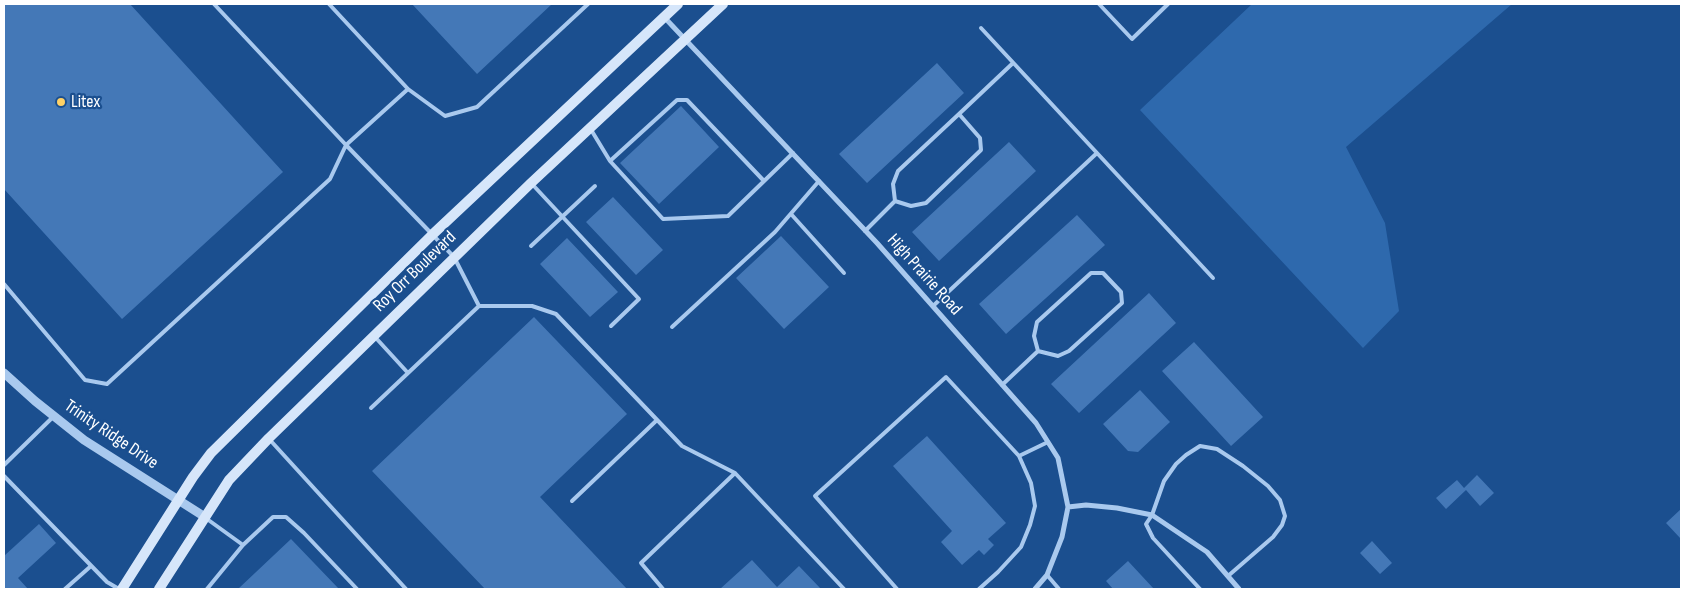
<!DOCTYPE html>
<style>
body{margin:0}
#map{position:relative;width:1685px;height:593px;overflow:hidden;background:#1b4f8f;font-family:"Sofia Sans Condensed",sans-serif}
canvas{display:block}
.frame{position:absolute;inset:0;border:5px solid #fff;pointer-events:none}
</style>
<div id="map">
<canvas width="1685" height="593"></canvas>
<div class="frame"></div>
</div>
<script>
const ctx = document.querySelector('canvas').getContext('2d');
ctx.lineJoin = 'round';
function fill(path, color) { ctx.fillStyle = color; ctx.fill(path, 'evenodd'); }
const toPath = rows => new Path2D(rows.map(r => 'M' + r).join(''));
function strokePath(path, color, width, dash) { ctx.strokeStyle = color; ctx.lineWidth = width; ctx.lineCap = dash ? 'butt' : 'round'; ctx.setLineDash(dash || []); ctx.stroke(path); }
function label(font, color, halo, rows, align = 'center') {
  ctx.font = font + ' "Sofia Sans Condensed",sans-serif'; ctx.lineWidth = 4.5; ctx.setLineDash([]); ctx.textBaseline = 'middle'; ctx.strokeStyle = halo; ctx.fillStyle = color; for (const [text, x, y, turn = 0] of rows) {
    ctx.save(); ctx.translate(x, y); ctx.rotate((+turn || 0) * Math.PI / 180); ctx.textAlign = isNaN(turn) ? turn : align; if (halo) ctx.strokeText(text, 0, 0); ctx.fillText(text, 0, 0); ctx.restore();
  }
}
fill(toPath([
 [1252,4,1512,4,1346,147,1385,223,1399,311,1363,348,1140,110]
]), '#2e69ad');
fill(toPath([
 [4,4,130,4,283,172,122,319,4,189],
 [412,4,552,4,477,74],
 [937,63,964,93,867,183,839,154],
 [681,106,719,147,659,204,620,163],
 [1009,142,1036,171,939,261,912,232],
 [613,197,663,250,636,275,586,222],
 [1077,215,1105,245,1006,334,979,304],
 [781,236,829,287,784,329,736,278],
 [567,238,618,292,590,317,540,264],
 [1149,293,1176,323,1079,413,1051,384],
 [534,317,627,414,540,497,627,589,485,589,372,471],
 [1194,342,1263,417,1231,446,1162,371],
 [1140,390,1170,422,1138,452,1128,451,1103,424],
 [927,436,1006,523,988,539,994,545,984,555,979,550,962,565,941,542,952,531,893,466],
 [1477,475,1494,493,1480,506,1466,490,1446,509,1436,498,1457,480,1464,488],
 [1681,509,1681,539,1666,523],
 [39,524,56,543,18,578,28,589,4,589,4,556],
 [291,539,339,589,238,589],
 [1372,541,1392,563,1380,574,1360,553],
 [752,560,777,587,799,566,821,589,720,589],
 [1128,561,1154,589,1113,589,1106,581]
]), '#4478b7');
strokePath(toPath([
 [214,4,346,145,408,89,445,116,477,107,588,4],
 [329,4,408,89],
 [1099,4,1132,39,1168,4],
 [981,28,1213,278],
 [959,114,1013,63],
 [590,128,610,161,663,219,728,216,793,153],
 [610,161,677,100,687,100,764,181],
 [532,184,639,299,611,326],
 [791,214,844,273],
 [865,231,895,201,911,206,926,203,981,150,980,138,959,114,898,171,893,184,895,201],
 [531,246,595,186],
 [4,284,85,380,107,384,330,179,346,145,454,257,479,306,371,408],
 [479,306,532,306,556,314,682,446,735,473,844,589],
 [933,306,1097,153],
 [672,327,775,232,819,181],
 [375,337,408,373],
 [1002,385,1038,351,1058,356,1069,351,1122,303,1121,292,1103,273,1091,273,1037,322,1034,336,1038,351],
 [270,440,406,589],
 [1019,456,1048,442],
 [4,465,54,416],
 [4,476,107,582,119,589],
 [572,501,657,420],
 [207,519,243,545],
 [1047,575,1059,589],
 [65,589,91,566],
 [207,589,243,545,273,517,286,517,304,533,357,589],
 [663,589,641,563,735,473],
 [897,589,815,496,946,377,1019,456,1031,483,1035,506,1030,525,1021,547,998,572,979,589],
 [1200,589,1153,538,1146,524,1152,515,1164,481,1176,464,1186,455,1200,446,1217,449,1243,466,1268,486,1280,500,1285,516,1282,525,1273,537,1228,576]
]), '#a9c9ee', 4);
strokePath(toPath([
 [664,17,877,243,1036,423,1058,458,1068,507,1062,537,1047,575,1035,589],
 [1068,507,1086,505,1117,508,1152,515,1207,552,1239,589]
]), '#a9c9ee', 5);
strokePath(toPath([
 [4,373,35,401,84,440,205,517]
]), '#a9c9ee', 9);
strokePath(toPath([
 [122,589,193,477,211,453,433,234,678,4],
 [159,589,229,480,269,438,531,183,723,4]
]), '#d6e6fa', 10);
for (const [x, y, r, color] of [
 [61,102,5,"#ffd166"]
]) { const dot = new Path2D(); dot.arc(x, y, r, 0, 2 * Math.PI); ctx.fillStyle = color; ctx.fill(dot); strokePath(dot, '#1b4f8f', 2); }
label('18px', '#fff', '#1b4f8f', [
 ["Litex",71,102]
], 'left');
label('18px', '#fff', '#1b4f8f', [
 ["Roy Orr Boulevard",415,272,-44],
 ["High Prairie Road",924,275,48],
 ["Trinity Ridge Drive",111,435,34]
]);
</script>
